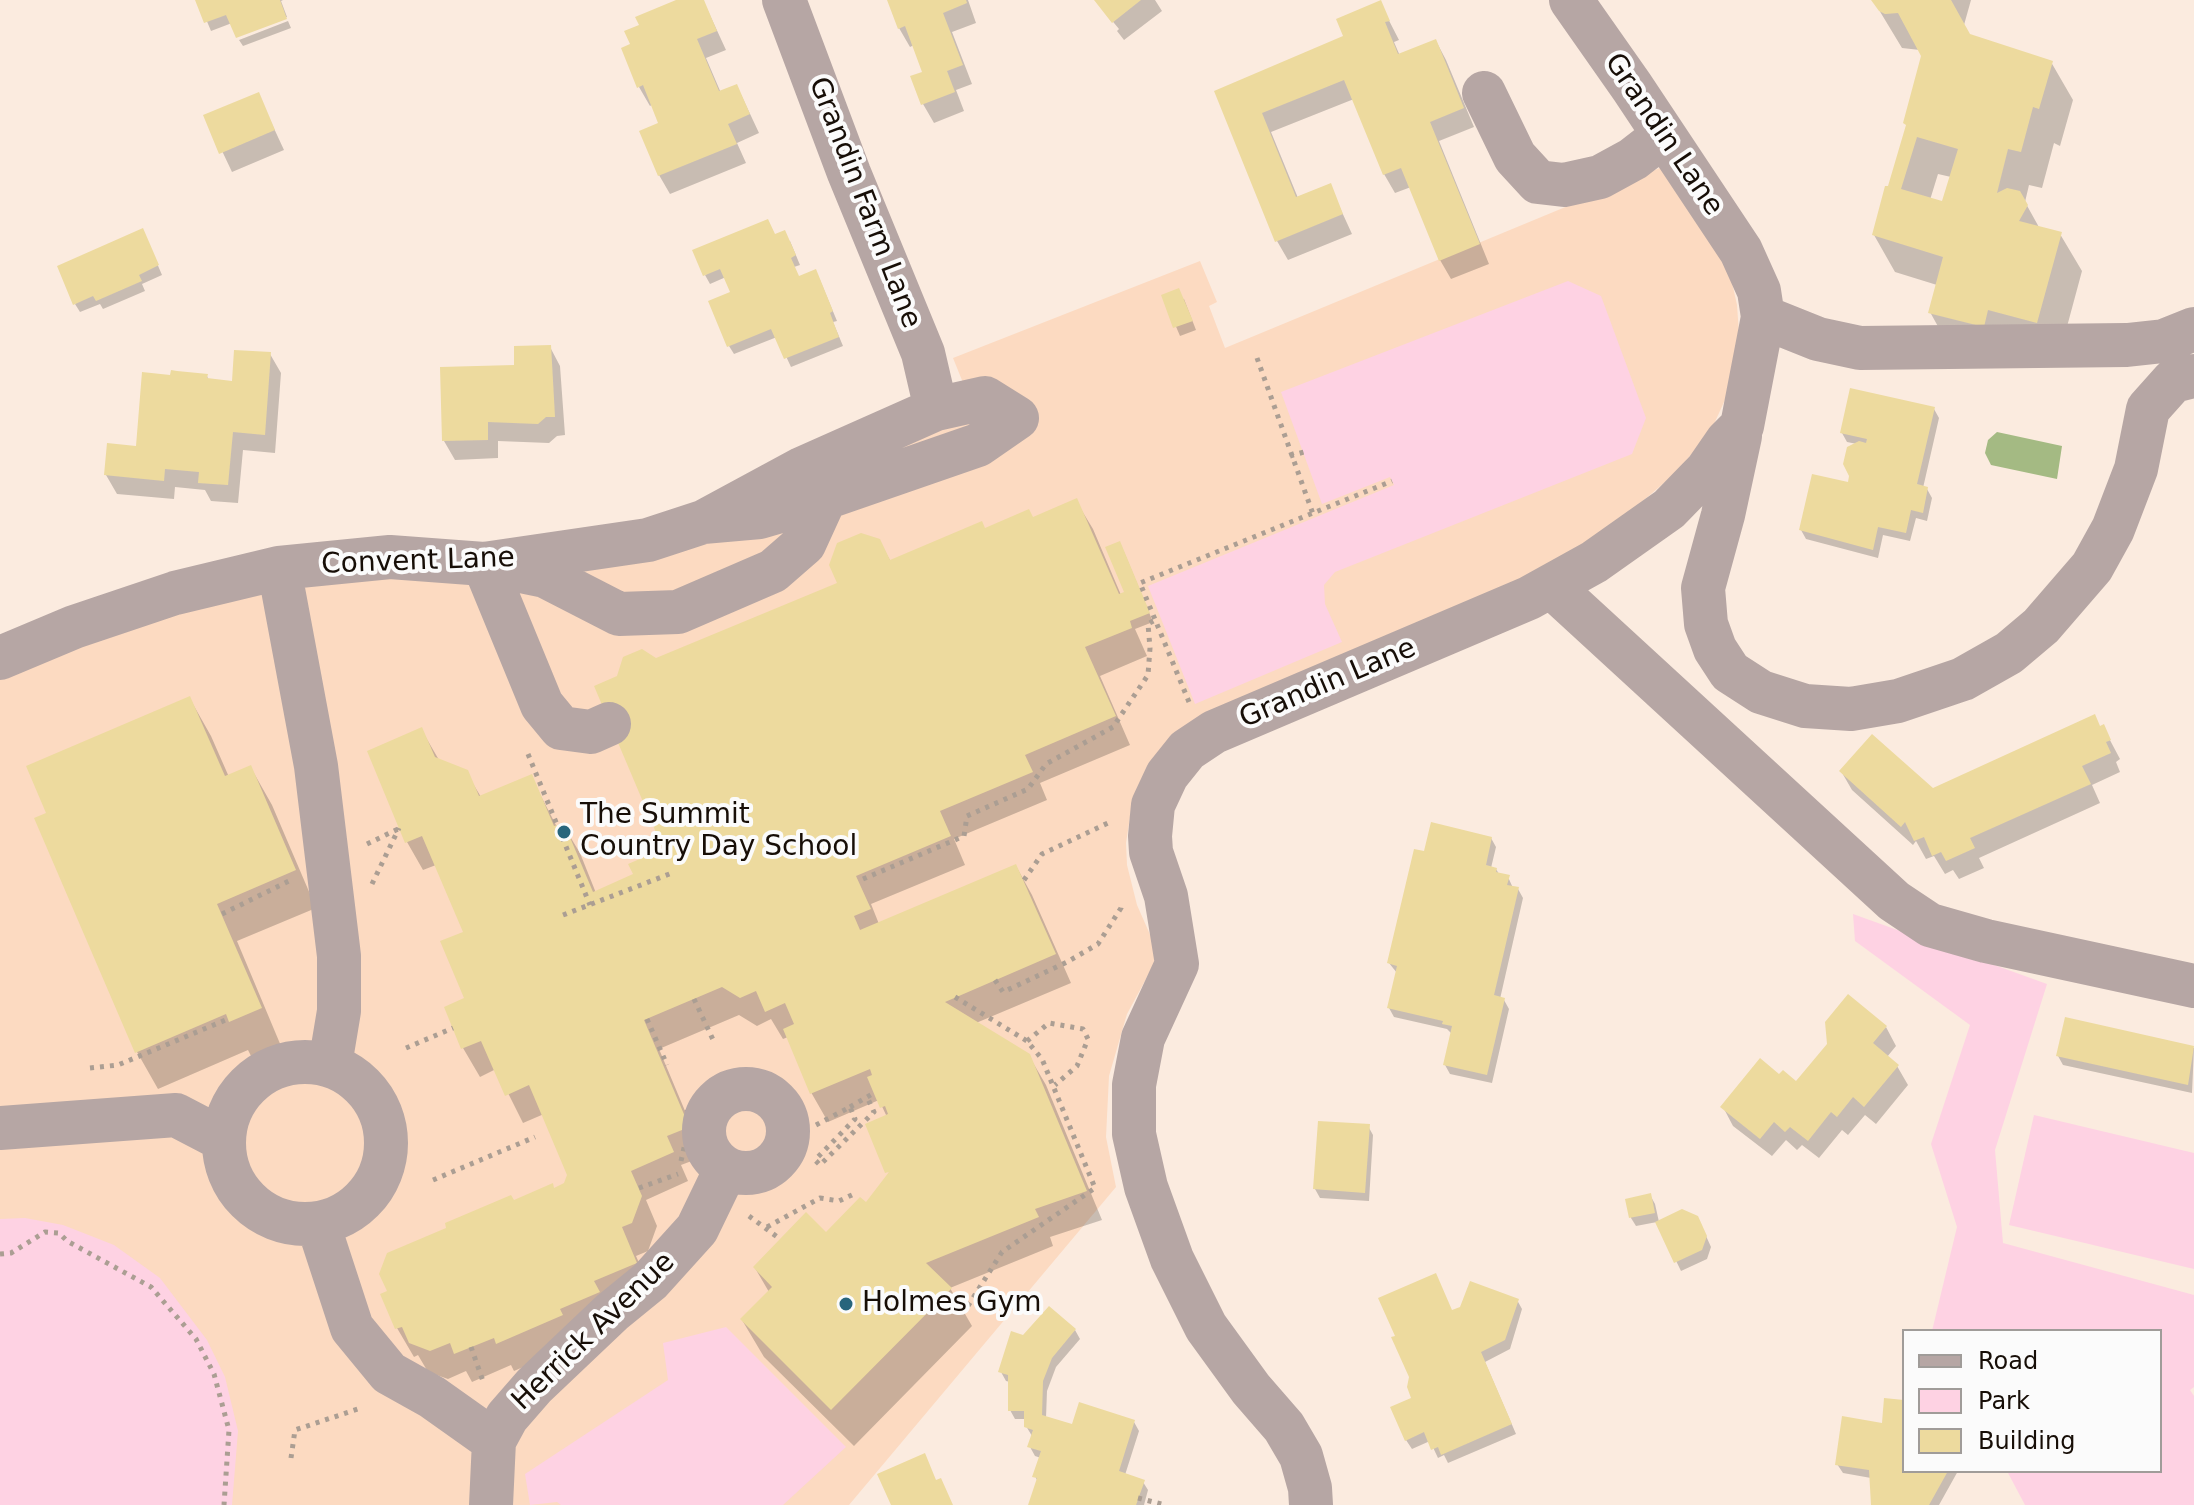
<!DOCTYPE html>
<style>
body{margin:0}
#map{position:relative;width:2194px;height:1505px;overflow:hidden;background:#fbebdf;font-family:"DejaVu Sans",sans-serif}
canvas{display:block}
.legend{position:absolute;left:1902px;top:1329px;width:260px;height:144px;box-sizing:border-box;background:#fbfbfb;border:2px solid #a09c99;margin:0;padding:10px 14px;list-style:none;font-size:24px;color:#170e07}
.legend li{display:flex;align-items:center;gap:16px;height:40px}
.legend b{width:40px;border:2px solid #a09c99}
</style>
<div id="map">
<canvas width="2194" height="1505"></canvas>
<ul class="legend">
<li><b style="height:10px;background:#b6a6a4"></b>Road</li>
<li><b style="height:22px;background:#fed2e3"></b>Park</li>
<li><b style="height:22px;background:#edda9e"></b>Building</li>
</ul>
</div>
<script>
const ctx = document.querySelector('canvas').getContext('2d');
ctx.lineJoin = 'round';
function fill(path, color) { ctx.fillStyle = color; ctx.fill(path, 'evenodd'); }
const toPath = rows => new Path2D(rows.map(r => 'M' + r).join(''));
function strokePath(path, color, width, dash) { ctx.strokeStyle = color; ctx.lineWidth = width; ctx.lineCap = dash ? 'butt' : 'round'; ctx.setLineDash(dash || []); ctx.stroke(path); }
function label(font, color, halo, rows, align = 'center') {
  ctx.font = font + ' "DejaVu Sans",sans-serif'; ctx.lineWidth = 8; ctx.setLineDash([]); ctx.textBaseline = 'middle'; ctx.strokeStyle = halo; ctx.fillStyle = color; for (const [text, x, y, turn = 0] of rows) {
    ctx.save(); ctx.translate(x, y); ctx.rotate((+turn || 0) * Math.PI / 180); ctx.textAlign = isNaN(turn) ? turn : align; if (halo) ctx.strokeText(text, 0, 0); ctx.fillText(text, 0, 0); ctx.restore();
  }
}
fill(toPath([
 [1662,167,1708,229,1731,278,1737,305,1739,333,1729,391,1709,435,1671,477,1610,529,1132,804,1126,843,1127,865,1137,905,1159,955,1127,1014,1109,1076,1106,1137,1116,1187,849,1505,0,1505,0,660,384,554,594,550,968,395,953,358,1200,261,1217,302,1209,306,1225,348]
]), '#fcdac1');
fill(toPath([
 [1568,281,1601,296,1646,418,1632,454,1335,572,1324,585,1325,604,1342,642,1195,704,1148,586,1394,485,1390,477,1322,504,1281,392],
 [1853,914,2047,984,1995,1150,2003,1243,2194,1295,2194,1387,2190,1390,2194,1396,2194,1505,2025,1505,2007,1471,2160,1471,2160,1331,1932,1331,1957,1227,1931,1144,1970,1025,1855,941],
 [2034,1115,2194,1153,2194,1269,2009,1225],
 [25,1218,63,1225,114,1245,160,1278,207,1340,225,1377,238,1431,232,1505,0,1505,0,1219],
 [726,1327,846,1447,783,1505,561,1505,557,1502,530,1505,525,1474,668,1380,663,1343]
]), '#fed2e3');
fill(toPath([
 [1997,432,2062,446,2057,479,1991,465,1985,453,1988,440]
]), '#a4ba83');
fill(toPath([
 [198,0,283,0,281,1,287,17,237,36,232,23,211,31],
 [681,0,703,0,726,50,706,58,721,93,737,86,759,133,737,143,746,163,670,194,659,175,661,124,653,104,650,106,639,87,632,46,641,26],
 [889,0,968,0,976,23,952,32,972,84,956,90,964,111,934,123,923,104,924,74,914,45,910,47,899,28],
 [1095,0,1155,0,1162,11,1124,40,1117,31,1119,29],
 [1873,0,1971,0,1964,25,1970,36,2051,62,2073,100,2060,146,2054,143,2042,188,2029,185,2025,202,2040,229,2060,234,2082,271,2058,360,1951,350,1930,312,1937,285,1895,272,1874,235,1908,127,1923,56,1920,50,1902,48],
 [1938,174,1951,177,1943,204,1930,200],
 [1380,3,1399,40,1394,42,1400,56,1436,41,1446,60,1474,127,1439,141,1489,264,1451,279,1440,260,1411,187,1395,193,1384,174,1354,99,1271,132,1298,198,1330,186,1352,234,1288,260,1277,241,1216,92,1346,37],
 [288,21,291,28,243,46,239,40],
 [258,94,284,150,232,172,206,117],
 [775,236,790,241,800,265,794,267,799,278,820,280,837,321,833,322,843,346,791,367,777,337,734,354,729,346,732,293,726,277,710,284,705,275],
 [147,240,162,275,142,284,145,291,103,309,100,304,80,312,75,304],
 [1163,296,1184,299,1196,330,1180,336],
 [550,347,560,366,565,435,557,436,549,443,498,441,498,458,455,460,444,441,515,367],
 [270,354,281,373,275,453,243,450,238,503,211,501,205,490,175,487,174,499,117,494,106,475,137,448,207,376,209,381,233,383],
 [1934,409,1939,418,1923,488,1927,489,1932,498,1927,521,1916,518,1910,541,1883,535,1878,558,1806,539,1801,530,1850,484,1857,444,1847,442,1842,433],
 [1076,501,1093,529,1121,595,1127,593,1124,552,1153,622,1135,629,1147,656,1100,676,1130,745,1040,783,1047,800,954,839,965,865,871,904,879,924,1016,866,1032,895,1071,983,976,1023,1029,1056,1046,1085,1102,1220,1050,1237,1053,1246,950,1288,972,1326,854,1446,764,1357,742,1320,769,1292,755,1268,872,1211,889,1175,887,1117,879,1100,828,1122,812,1094,788,1037,783,1039,771,1019,757,1026,739,1015,659,1049,701,1149,697,1159,681,1165,688,1181,646,1200,657,1226,648,1251,636,1256,652,1292,577,1344,514,1371,511,1365,472,1382,466,1371,448,1379,428,1372,418,1355,414,1357,397,1328,383,1295,513,1202,565,1185,570,1175,544,1114,523,1123,496,1069,480,1077,463,1048,446,1008,467,999,466,933,436,865,423,870,407,842,421,729,439,760,466,772,481,797,531,777,557,827,563,825,580,853,596,893,635,875,666,850,656,660,840,584,879,541,891,562,985,530,1033,519],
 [190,699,211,736,229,777,251,768,272,805,316,908,237,941,281,1046,252,1058,248,1050,158,1089,137,1052,49,814],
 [2103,727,2120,759,2116,762,2120,772,2092,785,2100,803,1979,858,1984,868,1959,879,1953,870,1945,874,1934,856,1926,859,1916,841,1913,845,1852,790,1841,771,1933,790],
 [1491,838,1496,847,1491,868,1496,869,1499,874,1508,877,1513,888,1518,889,1523,898,1500,999,1504,1000,1509,1009,1492,1083,1450,1074,1445,1065,1452,1034,1447,1029,1394,1017,1389,1008,1397,973,1389,963,1426,853],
 [2066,1019,2194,1048,2192,1093,2063,1065,2058,1056],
 [1886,1027,1896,1046,1887,1057,1897,1066,1908,1085,1876,1124,1865,1115,1848,1135,1842,1130,1819,1158,1802,1145,1797,1150,1786,1140,1772,1156,1733,1126,1723,1107,1779,1077,1796,1084],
 [1368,1126,1373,1135,1369,1201,1320,1198,1315,1189],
 [1650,1195,1655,1204,1659,1222,1702,1227,1711,1247,1707,1259,1681,1271,1657,1222,1636,1226,1631,1218,1627,1200],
 [1517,1300,1522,1309,1510,1349,1485,1362,1516,1434,1448,1463,1444,1455,1438,1458,1430,1441,1412,1449,1406,1440,1414,1399,1452,1312],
 [1075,1330,1080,1339,1056,1367,1047,1391,1046,1418,1074,1427,1134,1422,1139,1431,1125,1475,1143,1482,1148,1490,1144,1505,1031,1505,1038,1482,1035,1476,1041,1458,1035,1456,1030,1447,1032,1436,1026,1426,1026,1419,1015,1419,1010,1410,1010,1382,1006,1381,1001,1372,1024,1338],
 [1904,1402,1904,1471,1958,1471,1939,1505,1873,1505,1871,1478,1843,1473,1837,1464,1884,1425]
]), '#0003');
fill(toPath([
 [195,0,280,0,287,19,236,38,226,15,204,23],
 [676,0,704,0,717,31,697,39,719,91,737,84,750,114,728,124,737,144,658,176,639,131,658,123,643,85,637,88,621,48,630,44,624,31,639,25,635,17],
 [887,0,966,0,967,3,943,13,963,65,947,71,955,92,921,105,910,76,922,72,905,26,898,29],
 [1094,0,1141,0,1112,23],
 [1381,0,1390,21,1385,22,1398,54,1436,39,1464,108,1430,122,1480,244,1439,261,1401,168,1383,175,1344,80,1262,113,1296,197,1331,183,1343,214,1275,242,1214,91,1343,36,1336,19],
 [1871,0,1951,0,1970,34,2053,61,2039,109,2033,107,2021,152,2008,149,1997,193,2007,188,2020,191,2028,205,2019,221,2062,232,2037,323,1988,310,1984,327,1928,313,1943,257,1872,235,1885,186,1888,186,1906,125,1903,123,1921,56,1898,13,1885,14,1879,11],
 [1917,137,1958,149,1942,201,1901,189],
 [259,92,275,130,219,154,203,115],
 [768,219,775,234,785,230,796,255,791,258,799,276,816,269,833,311,830,313,839,337,784,359,771,329,727,347,708,301,730,292,720,269,703,276,692,250],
 [143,228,159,265,139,275,142,281,96,301,93,296,73,305,57,266],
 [1179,288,1193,321,1173,328,1161,295],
 [551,345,555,417,546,417,538,424,488,422,488,440,442,441,440,367,514,365,514,346],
 [234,350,271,352,265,435,233,432,228,485,198,483,199,472,165,469,164,481,104,475,107,443,136,446,142,372,170,375,171,370,177,371,208,374,207,378,232,381],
 [1850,388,1935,407,1917,484,1928,487,1923,513,1911,510,1906,533,1878,527,1873,550,1799,530,1812,474,1848,482,1849,476,1843,464,1847,447,1859,441,1866,443,1867,439,1840,433],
 [1077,498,1119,594,1124,592,1105,547,1120,541,1150,613,1130,621,1132,628,1085,647,1116,716,1025,755,1033,772,940,811,951,836,856,876,871,909,854,916,860,930,1016,864,1056,954,945,1002,1030,1054,1087,1191,1035,1209,1039,1217,926,1263,952,1288,831,1410,740,1319,772,1287,753,1267,806,1212,826,1232,860,1197,866,1202,889,1172,885,1173,865,1124,888,1114,885,1106,880,1108,867,1077,872,1075,870,1069,810,1094,783,1029,794,1024,785,1003,765,1012,756,991,740,998,722,987,644,1020,686,1119,682,1130,667,1136,674,1152,631,1171,642,1196,632,1223,622,1227,637,1263,594,1281,600,1292,560,1309,563,1315,496,1344,494,1338,454,1354,450,1343,430,1351,409,1343,402,1327,395,1329,380,1294,387,1291,379,1274,387,1253,446,1228,445,1223,511,1195,514,1200,553,1183,554,1188,564,1183,567,1175,529,1085,505,1096,481,1041,461,1049,444,1007,464,998,440,941,463,932,422,836,405,843,367,751,422,727,435,757,468,770,479,796,532,774,554,826,564,823,593,892,633,874,628,864,663,849,594,686,617,676,623,657,642,649,656,658,837,583,829,565,837,543,861,533,880,539,890,560,982,521,985,528,1029,509,1033,517],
 [190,696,225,776,251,765,296,870,217,904,262,1008,229,1022,226,1014,135,1053,34,818,46,813,26,766],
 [2095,714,2100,726,2104,724,2111,740,2106,742,2111,753,2082,766,2091,784,1970,838,1975,848,1946,861,1941,852,1932,856,1924,837,1914,841,1905,822,1901,827,1839,771,1872,734,1933,788],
 [1431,822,1492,837,1486,865,1497,868,1496,872,1510,875,1507,885,1519,887,1494,995,1505,998,1487,1075,1443,1065,1452,1026,1442,1024,1443,1021,1387,1008,1397,966,1387,963,1414,849,1424,851],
 [1848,994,1887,1026,1873,1043,1899,1065,1864,1107,1853,1097,1837,1117,1831,1112,1808,1141,1790,1127,1785,1132,1774,1122,1760,1139,1720,1107,1760,1058,1779,1074,1783,1070,1796,1081,1827,1044,1825,1022],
 [2065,1017,2194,1046,2188,1085,2056,1056],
 [1318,1121,1370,1124,1365,1193,1313,1189],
 [1651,1193,1655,1213,1629,1218,1625,1199],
 [1682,1209,1698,1216,1707,1236,1702,1250,1674,1263,1655,1222],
 [1436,1273,1452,1310,1460,1307,1470,1281,1519,1299,1505,1340,1481,1352,1512,1424,1441,1455,1438,1447,1431,1450,1424,1432,1405,1441,1390,1407,1411,1398,1407,1387,1409,1377,1391,1337,1395,1336,1378,1298],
 [1049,1306,1076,1329,1052,1358,1043,1381,1042,1415,1072,1424,1079,1402,1135,1420,1119,1471,1145,1480,1136,1505,1028,1505,1037,1478,1032,1477,1041,1451,1027,1447,1033,1430,1024,1427,1024,1411,1008,1411,1008,1375,998,1372,1011,1331,1023,1335],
 [1884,1398,1904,1400,1904,1471,1948,1471,1929,1505,1871,1505,1869,1470,1835,1465,1842,1416,1882,1423],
 [925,1453,936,1480,941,1478,953,1505,891,1505,877,1474]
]), '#edda9e');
strokePath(toPath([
 [1257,358,1313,514],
 [1290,456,1304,452],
 [1189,702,1140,583,1392,481],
 [528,754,590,905],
 [367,844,400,828],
 [863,879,964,836,967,816,1028,789,1046,764,1113,727,1148,675,1150,648,1148,624,1155,620],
 [1024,880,1042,854,1110,822],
 [372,884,399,828],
 [222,914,289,881],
 [563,915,672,873],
 [995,980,1003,992,1067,962,1098,944,1121,908,1122,902],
 [955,997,1027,1041,1042,1059,1095,1188,1002,1252,966,1309],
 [694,999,715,1044],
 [647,1019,667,1065],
 [1027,1041,1049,1023,1083,1029,1088,1039,1077,1066,1055,1085],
 [406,1048,453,1028],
 [90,1068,118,1065,228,1019],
 [850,1107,874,1093],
 [816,1125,850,1107,855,1119,815,1160,820,1165,874,1112,867,1097],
 [681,1161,691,1117,686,1108],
 [433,1180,535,1137],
 [639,1188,678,1174],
 [749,1216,780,1239],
 [767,1227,820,1198,839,1201,856,1193],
 [0,1254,11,1253,45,1232,59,1233,67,1241,151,1287,196,1339,214,1374,229,1430,224,1505],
 [471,1347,484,1384],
 [291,1458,295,1430,358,1409],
 [1138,1498,1165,1505]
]), '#ab9e93', 5, [4, 6]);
strokePath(toPath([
 [784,0,849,173,923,353,936,409],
 [1484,93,1515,157,1538,182,1564,185,1600,177,1633,159,1664,135],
 [1763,317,1818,339,1860,348,2127,345,2164,341,2194,329],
 [1740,436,1723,515,1703,588,1706,624,1715,649,1730,672,1761,692,1805,706,1851,709,1898,701,1963,679,2009,653,2041,626,2092,567,2113,529,2136,469,2148,409,2173,381,2194,376],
 [484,564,542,705,561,728,591,732,609,724],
 [279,568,316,766,339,956,339,1011,330,1065],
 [506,568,545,576,619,614,678,612,773,571,804,544,825,498],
 [1551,586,1894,901,1930,925,1986,941,2194,986],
 [0,658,74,627,175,593,279,568,390,557,484,564,648,540,703,522,801,469,936,409,985,398,1017,418,978,445,825,498,760,517,703,522],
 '224 1143a81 81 0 1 1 162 0a81 81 0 1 1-162 0Z',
 '704 1131a42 42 0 1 1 84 0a42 42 0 1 1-84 0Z',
 [0,1128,176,1115,224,1140],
 [318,1224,352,1328,389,1373,432,1397,494,1441],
 [491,1505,494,1441,507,1417,534,1386,612,1312,650,1281,697,1229,726,1169],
 [1311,1505,1310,1488,1301,1456,1284,1427,1251,1389,1206,1327,1172,1259,1146,1187,1134,1134,1134,1085,1143,1038,1177,964,1166,896,1151,852,1150,836,1153,805,1167,775,1187,750,1214,732,1529,598,1594,562,1669,509,1707,470,1727,441,1742,426,1763,317,1759,291,1741,251,1632,87,1571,0]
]), '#b6a6a4', 44);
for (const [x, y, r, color] of [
 [564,832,8,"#28657c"],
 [846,1304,8,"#28657c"]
]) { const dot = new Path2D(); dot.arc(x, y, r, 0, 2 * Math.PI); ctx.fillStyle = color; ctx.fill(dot); strokePath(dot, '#fbfbfb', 3); }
label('28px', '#170e07', '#fbfbfb', [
 ["Grandin Lane",1663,135,56],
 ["Grandin Farm Lane",864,203,69],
 ["Convent Lane",418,562,-2],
 ["Grandin Lane",1328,684,-23],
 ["Herrick Avenue",594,1332,-44]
]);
label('28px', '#170e07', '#fbfbfb', [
 ["The Summit",580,816],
 ["Country Day School",580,848],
 ["Holmes Gym",862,1304]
], 'left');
</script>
